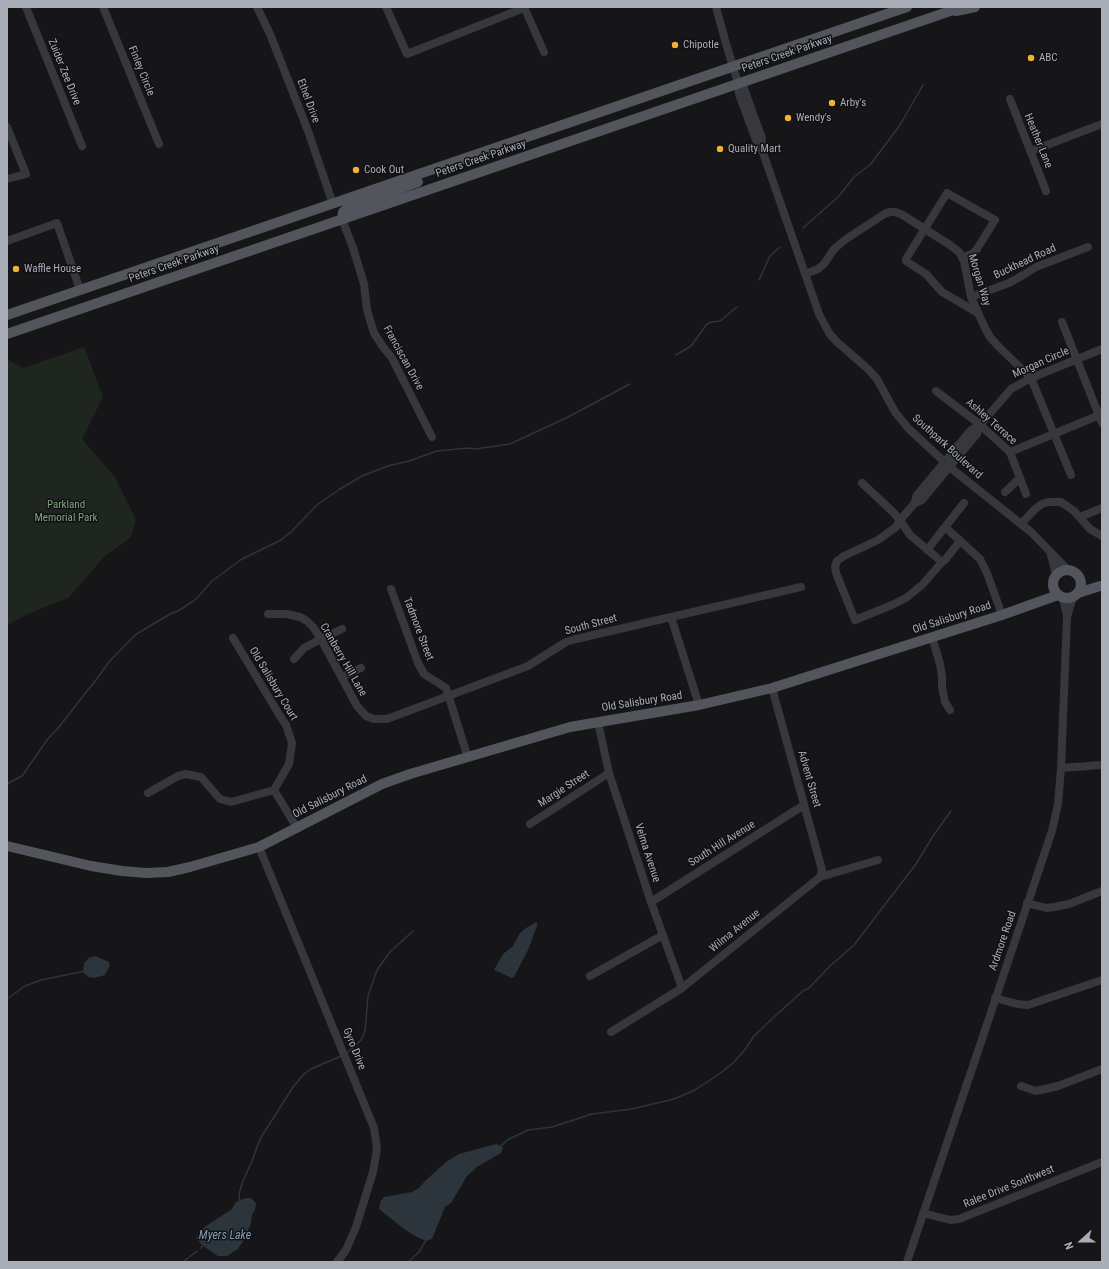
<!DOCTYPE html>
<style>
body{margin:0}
#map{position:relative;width:1109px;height:1269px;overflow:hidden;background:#161618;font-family:"Roboto Condensed",sans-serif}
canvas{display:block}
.frame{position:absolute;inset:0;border:8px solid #a8adb8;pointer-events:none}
.north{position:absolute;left:1061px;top:1221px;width:40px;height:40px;-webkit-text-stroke:3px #111113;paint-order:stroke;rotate:249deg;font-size:11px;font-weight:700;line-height:16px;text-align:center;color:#a8adb8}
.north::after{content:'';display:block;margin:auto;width:14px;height:18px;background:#a8adb8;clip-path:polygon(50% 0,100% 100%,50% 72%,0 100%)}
</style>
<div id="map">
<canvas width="1109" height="1269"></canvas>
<div class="frame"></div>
<div class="north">N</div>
</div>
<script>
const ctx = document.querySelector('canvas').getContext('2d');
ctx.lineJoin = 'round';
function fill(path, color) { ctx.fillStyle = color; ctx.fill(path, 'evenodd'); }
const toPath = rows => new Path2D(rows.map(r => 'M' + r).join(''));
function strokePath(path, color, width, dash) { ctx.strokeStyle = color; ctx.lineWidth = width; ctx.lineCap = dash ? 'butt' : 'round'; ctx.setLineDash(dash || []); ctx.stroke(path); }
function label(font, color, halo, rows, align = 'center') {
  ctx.font = font + ' "Roboto Condensed",sans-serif'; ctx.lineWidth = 3; ctx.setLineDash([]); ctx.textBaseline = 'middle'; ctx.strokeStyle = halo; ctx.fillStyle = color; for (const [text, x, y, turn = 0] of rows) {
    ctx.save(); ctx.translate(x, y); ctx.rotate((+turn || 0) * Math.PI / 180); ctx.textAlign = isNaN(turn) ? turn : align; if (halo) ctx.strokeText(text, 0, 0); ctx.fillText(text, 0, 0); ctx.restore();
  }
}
fill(toPath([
 [84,347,103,397,82,439,114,476,136,519,131,537,104,557,68,598,28,614,7,625,7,359,23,368]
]), '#1e261f');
fill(toPath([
 [537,922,537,926,528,950,514,977,512,978,494,970,503,954,513,946,520,933,526,928],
 [95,956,109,962,110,965,105,975,94,978,88,977,83,972,84,963,89,958],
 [496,1144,501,1146,503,1148,501,1153,477,1167,467,1176,451,1203,445,1207,432,1239,426,1241,415,1236,404,1229,379,1209,380,1202,384,1197,412,1192,419,1188,425,1181,446,1162,459,1154],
 [246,1198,251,1198,256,1203,255,1210,252,1215,251,1223,245,1238,238,1249,227,1256,218,1256,202,1245,196,1238,203,1228,232,1209,236,1202]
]), '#2c353c');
strokePath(toPath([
 [803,228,839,196,854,177,870,165,900,125,923,85],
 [759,280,770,256,780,247],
 [676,355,691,346,707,324,711,322,720,321,737,307],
 [7,784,22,776,47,740,59,727,87,691,93,684,109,662,135,635,170,614,178,611,192,602,198,597,212,581,242,559,281,540,292,531,318,504,340,489,362,476,388,466,409,461,437,451,468,448,475,449,510,444,568,417,630,384],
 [7,999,25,986,41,980,85,971],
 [346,1054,361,1040,365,1031,368,996,377,970,390,952,413,931],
 [501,1146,507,1140,528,1130,552,1127,592,1114,632,1109,674,1099,695,1090,722,1072,733,1063,744,1051,754,1036,774,1017,803,991,809,988,830,966,854,945,916,864,933,836,951,811],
 [240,1202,239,1194,243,1181,252,1161,260,1139,293,1087,304,1074,311,1069,341,1056],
 [201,1248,204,1244],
 [183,1262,197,1251],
 [408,1262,419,1252,426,1240]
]), '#2c353c', 1.5);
strokePath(toPath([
 [26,7,82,146],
 [103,7,159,144],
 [257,7,270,34,308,131,333,204],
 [386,7,407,54,524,8],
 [524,7,544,52],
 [716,7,725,40,738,83,739,94,756,140,761,147,819,314,829,333,837,342,868,369,877,379,895,412,908,428,952,469,1031,532,1068,570],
 [738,83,744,88,752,111,762,138,761,147],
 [1010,99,1046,191],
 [7,127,26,174,7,179],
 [1031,151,1102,124],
 [342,219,353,248,364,284,367,310,374,333,383,347,392,358,432,437],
 [7,241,57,223,80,290],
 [962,257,972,254,977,249,995,220,947,193,906,259,906,261,926,274,942,292,978,313],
 [805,274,818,269,824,264,834,249,846,239,886,213,891,212,895,212,901,214,950,245,959,252,964,261,971,297,984,326,990,337,999,347,1031,378,1071,475],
 [971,297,1009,283,1025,274,1036,267,1088,247],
 [1062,322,1102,423],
 [936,391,978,423,1010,452,1026,494],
 [1010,452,1102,414],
 [862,483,893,512,900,520,910,535,942,562,922,585,906,598,892,605,855,620,836,573,835,566,837,561,844,556,878,540,892,530,896,527,900,520,914,504,922,500,977,434,980,425],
 [1005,492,1020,478],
 [914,504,917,495,971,430,980,425,1011,389,1031,378,1102,349],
 [1080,517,1102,508],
 [1021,524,1035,509,1042,504,1048,502,1061,502,1074,511,1090,529,1102,536],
 [945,527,980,559,987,573,1002,615],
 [927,550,964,503],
 [1051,555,1056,574],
 [941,563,945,560,960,541],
 [391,589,418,663,424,674,446,688,468,758],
 [1063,598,1067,616],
 [268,614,286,614,300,617,307,621,313,627,321,639,357,706,366,716,374,719,387,719,528,666,566,642,576,639,801,587],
 [671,617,699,705],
 [932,637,940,664,942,676,942,687,945,702,950,710],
 [233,638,280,716,286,725,292,743,289,764,274,790,297,828],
 [294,659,304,648,321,639,342,629],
 [342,677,361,668],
 [772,688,822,870,820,877],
 [598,722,609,773,651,902,682,988],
 [1061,768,1102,765],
 [148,793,178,776,186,774,201,777,220,799,231,802,274,790],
 [530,824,609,773],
 [259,847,374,1128,377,1149,373,1172,356,1227,346,1250,337,1262],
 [651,902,804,805],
 [1027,903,1046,908,1054,907,1069,904,1102,891],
 [590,976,663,935],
 [995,998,1017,1004,1028,1005,1102,980],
 [611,1032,682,988,820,877,878,860],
 [1021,1086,1036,1091,1058,1086,1102,1069],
 [923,1213,950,1220,959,1219,1102,1162],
 [907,1262,1052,831,1058,804,1061,768,1067,617,1073,597]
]), '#37383d', 8);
strokePath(toPath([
 [956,11,975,7],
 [342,219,343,212,348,208,418,182],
 [7,315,907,7],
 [7,334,962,7],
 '1053 584a14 14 0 1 1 28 0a14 14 0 1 1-28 0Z',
 [1078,593,1100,586],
 [7,846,91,866,122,871,146,873,168,872,190,867,259,847,382,784,410,774,570,727,699,705,772,688,1002,615,1058,595]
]), '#53555c', 10);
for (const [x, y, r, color] of [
 [675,45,4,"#f2b134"],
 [1031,58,4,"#f2b134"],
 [832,103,4,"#f2b134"],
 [788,118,4,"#f2b134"],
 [720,149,4,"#f2b134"],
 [356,170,4,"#f2b134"],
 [16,269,4,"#f2b134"]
]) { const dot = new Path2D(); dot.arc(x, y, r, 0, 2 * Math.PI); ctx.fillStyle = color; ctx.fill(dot); strokePath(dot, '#111113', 1.5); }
label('11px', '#a8adb8', '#111113', [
 ["Chipotle",683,45],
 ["ABC",1039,58],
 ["Arby's",840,103],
 ["Wendy's",796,118],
 ["Quality Mart",728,149],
 ["Cook Out",364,170],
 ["Waffle House",24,269]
], 'left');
label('11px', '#a8adb8', '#111113', [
 ["Peters Creek Parkway",787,54,-19],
 ["Finley Circle",141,71,68],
 ["Zuider Zee Drive",64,72,68],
 ["Ethel Drive",308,101,69],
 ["Heather Lane",1038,141,68],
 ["Peters Creek Parkway",481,159,-19],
 ["Buckhead Road",1025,262,-25],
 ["Peters Creek Parkway",174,264,-19],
 ["Morgan Way",979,280,73],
 ["Franciscan Drive",403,358,61],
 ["Morgan Circle",1041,363,-24],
 ["Ashley Terrace",991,422,41],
 ["Southpark Boulevard",947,447,42],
 ["Old Salisbury Road",952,618,-18],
 ["South Street",591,625,-15],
 ["Tadmore Street",418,629,69],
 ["Cranberry Hill Lane",343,660,60],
 ["Old Salisbury Court",273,684,59],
 ["Old Salisbury Road",642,702,-9],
 ["Advent Street",809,779,74],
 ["Margie Street",564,789,-33],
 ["Old Salisbury Road",330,797,-27],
 ["South Hill Avenue",722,844,-32],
 ["Velma Avenue",647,853,72],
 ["Wilma Avenue",735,931,-39],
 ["Ardmore Road",1003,941,-71],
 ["Gyro Drive",354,1049,68],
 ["Ralee Drive Southwest",1009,1187,-22]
]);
label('11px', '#7fa381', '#111113', [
 ["Parkland",66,505],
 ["Memorial Park",66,518]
]);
label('italic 12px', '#7f9bb3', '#111113', [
 ["Myers Lake",225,1236]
]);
</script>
